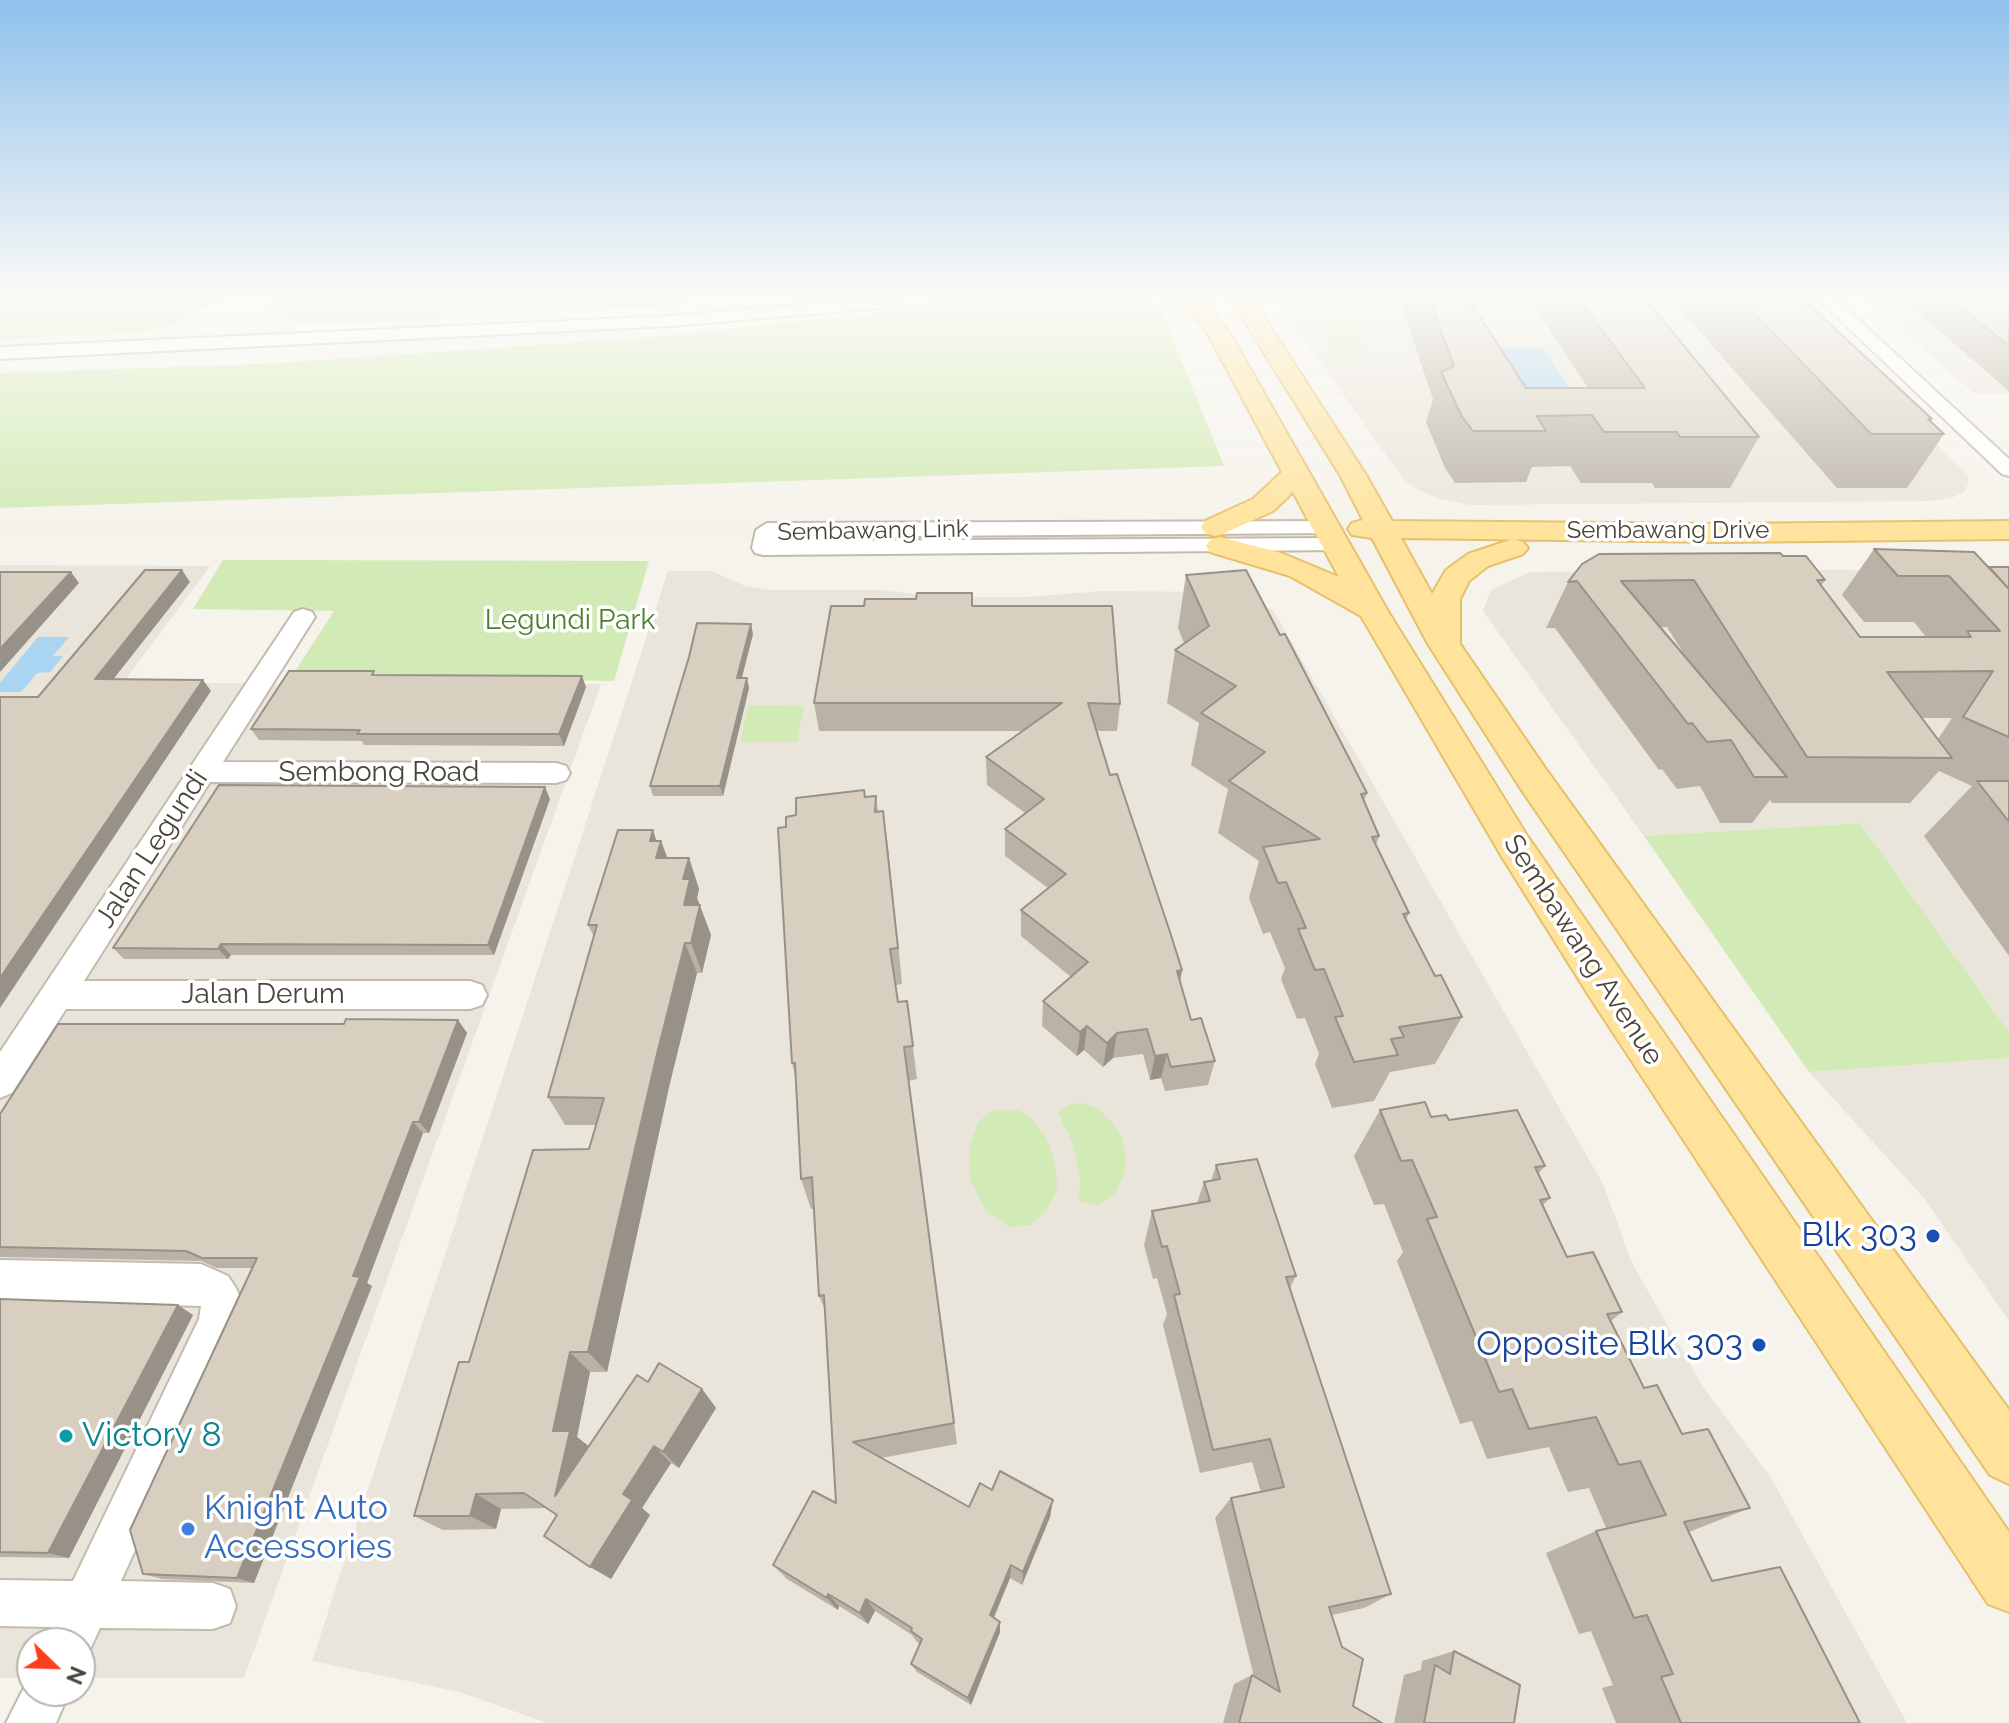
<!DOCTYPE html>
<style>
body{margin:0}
#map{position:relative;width:2009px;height:1723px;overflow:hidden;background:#f6f3ec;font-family:Raleway,sans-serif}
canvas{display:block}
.north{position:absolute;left:16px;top:1627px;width:80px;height:80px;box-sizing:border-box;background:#fff;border:2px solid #b7b4b0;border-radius:50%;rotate:113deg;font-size:22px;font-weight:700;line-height:32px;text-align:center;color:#4b4439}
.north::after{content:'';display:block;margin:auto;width:28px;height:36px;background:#fc3f1d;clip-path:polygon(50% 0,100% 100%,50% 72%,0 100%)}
</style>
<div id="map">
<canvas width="2009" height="1723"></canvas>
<div class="north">N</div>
</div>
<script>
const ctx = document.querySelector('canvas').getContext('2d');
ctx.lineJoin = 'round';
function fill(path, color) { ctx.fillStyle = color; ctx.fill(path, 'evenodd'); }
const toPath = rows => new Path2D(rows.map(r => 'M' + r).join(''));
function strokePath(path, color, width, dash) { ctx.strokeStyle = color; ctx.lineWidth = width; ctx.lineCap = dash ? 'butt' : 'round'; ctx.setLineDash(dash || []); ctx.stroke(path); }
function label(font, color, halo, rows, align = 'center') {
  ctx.font = font + ' Raleway,sans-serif'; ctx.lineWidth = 7; ctx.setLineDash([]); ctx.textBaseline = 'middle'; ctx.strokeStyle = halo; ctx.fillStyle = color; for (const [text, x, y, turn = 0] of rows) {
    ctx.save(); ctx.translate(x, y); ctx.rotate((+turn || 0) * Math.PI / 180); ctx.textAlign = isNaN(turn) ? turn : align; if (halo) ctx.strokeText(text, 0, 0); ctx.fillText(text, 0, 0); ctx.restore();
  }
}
fill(toPath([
 [1267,295,1775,295,1815,326,1968,475,1968,484,1965,491,1954,497,1931,501,1470,505,1440,499,1420,491,1404,480,1280,306],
 [1864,295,2009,295,2009,394,1975,394],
 [0,565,210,566,0,848],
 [1956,569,2009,626,2009,1032,1860,823,1644,836,1483,611,1491,590,1530,572],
 [668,571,712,571,745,586,770,590,879,590,948,597,1027,597,1103,591,1223,592,1273,610,1603,1184,1632,1263,1705,1390,1771,1478,1907,1723,547,1723,460,1692,312,1661],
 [127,683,601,684,244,1678,80,1678,80,1643,32,1643,32,1678,0,1678,0,855],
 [2009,1058,2009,1321,1924,1198,1809,1072]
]), '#eae5da');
fill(toPath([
 [0,295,220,295,209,305,176,324,139,333,0,339],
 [282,295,681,295,682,305,351,324,304,323,281,317,269,308],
 [1311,295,1375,297,1379,308,1313,306],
 [1125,298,1145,302,1161,310,1224,466,0,508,0,373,262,364,652,337,954,305],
 [1323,323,1351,323,1364,355,1335,355],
 [223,560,649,561,614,681,292,676,334,611,193,609],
 [749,705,804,706,797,742,740,742],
 [1860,823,2009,1032,2009,1058,1809,1072,1644,836],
 [1081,1103,1098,1109,1113,1123,1122,1138,1126,1155,1124,1175,1114,1194,1098,1206,1079,1201,1080,1178,1073,1144,1058,1112,1068,1105],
 [994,1110,1017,1110,1031,1118,1046,1137,1054,1159,1058,1187,1047,1210,1031,1225,1010,1227,986,1212,970,1179,969,1146,979,1121]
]), '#d2eab5');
fill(toPath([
 [1543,347,1599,433,1581,431,1469,349],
 [38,637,69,637,53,656,63,656,50,672,37,673,21,692,0,692,0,683]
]), '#a9d4f2');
const minor = toPath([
 [920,295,986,295,977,300,671,326,0,359,0,347,671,316,920,295],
 [1160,295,1183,295,1210,309,1201,314,1195,313,1160,295],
 [1814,295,1832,295,2009,459,2009,476,2002,474,1814,295],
 [1327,521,1338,528,1335,533,777,537,776,541,1337,538,1345,540,1348,545,1345,550,763,555,755,553,752,548,756,530,767,523,1327,521],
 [303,609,312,612,315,617,223,762,556,763,566,766,570,773,566,780,556,783,210,782,84,981,470,981,482,985,487,995,482,1005,470,1009,66,1009,12,1093,0,1098,0,1052,294,612,303,609],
 [0,1260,201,1264,228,1276,236,1288,242,1302,239,1322,121,1581,213,1583,230,1589,236,1606,230,1623,213,1629,100,1628,85,1660,80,1662,80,1643,44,1643,51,1627,0,1626,0,1580,73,1581,199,1319,201,1306,0,1300,0,1260],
 [32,1672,32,1691,70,1691,56,1723,6,1723,32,1672]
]);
const major = toPath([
 [1180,295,1202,295,1231,335,1389,613,1528,837,2009,1532,2009,1612,1988,1604,1589,996,1502,857,1361,616,1290,576,1210,552,1206,546,1210,540,1220,537,1281,553,1339,577,1293,492,1273,511,1225,533,1215,536,1205,533,1201,527,1205,521,1253,499,1282,472,1209,336,1180,295],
 [1228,295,1250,295,1366,475,1392,521,1723,524,2009,521,2009,539,1723,542,1401,538,1432,594,1446,570,1468,554,1513,539,1523,542,1528,548,1523,554,1488,566,1469,581,1460,599,1460,644,1545,768,2009,1410,2009,1484,1990,1475,1519,786,1428,644,1372,538,1352,535,1348,529,1352,523,1363,520,1340,475,1228,295]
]);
strokePath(minor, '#c2bbae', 4);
strokePath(major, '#e6c16a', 4);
fill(minor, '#fff');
fill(major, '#ffe39c');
fill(toPath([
 [1398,295,1478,295,1476,302,1471,302,1526,388,1588,388,1527,295,1642,295,1759,437,1730,488,1655,488,1652,483,1581,483,1570,466,1532,467,1526,482,1455,483,1445,468,1426,422,1433,399],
 [1668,295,1799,295,1932,419,1930,421,1944,434,1907,488,1837,488],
 [1898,295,2009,295,2009,391],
 [1874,549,1989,567,2009,567,2009,956,1924,836,1972,786,1939,771,1910,803,1772,803,1770,800,1752,823,1720,823,1700,786,1677,789,1662,769,1659,770,1555,628,1546,628,1568,582,1783,556,1825,580,1821,586,1860,637,1926,637,1914,622,1864,622,1842,595],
 [1660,627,1667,627,1685,656],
 [1922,718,1952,718,1938,739],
 [1186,575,1280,635,1367,793,1364,801,1379,836,1376,845,1409,913,1406,920,1435,976,1462,1017,1435,1064,1390,1072,1374,1101,1332,1108,1315,1064,1319,1054,1305,1018,1297,1019,1281,979,1285,968,1270,932,1263,934,1249,898,1259,861,1218,833,1228,789,1191,765,1199,723,1167,703,1175,650,1184,643,1178,628],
 [972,593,972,606,1120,704,1117,731,1097,731,1110,775,1182,970,1180,981,1191,1020,1215,1061,1208,1085,1165,1091,1161,1078,1150,1080,1143,1054,1113,1058,1103,1067,1084,1050,1077,1056,1042,1026,1043,1001,1071,977,1021,936,1021,910,1048,888,1005,856,1005,829,1025,813,987,785,986,757,1023,731,819,731,814,703,916,599],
 [753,634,742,678,749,688,723,796,653,796,650,786],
 [376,675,586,687,564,746,364,745,362,741,259,740,251,729],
 [876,796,878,812,888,849,902,984,896,985,898,1002,907,1001,917,1079,908,1081,957,1444,881,1458,969,1507,992,1490,1053,1500,1050,1517,1022,1585,1010,1578,994,1618,1000,1622,1000,1632,971,1705,917,1672,911,1664,920,1644,916,1641,912,1635,875,1611,868,1624,839,1606,838,1610,787,1579,773,1565,836,1503,825,1310,819,1296,814,1209,811,1209,801,1179,795,1075,792,1063,786,827,796,815,865,797],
 [550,799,494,955,231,955,228,959,124,959,113,948],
 [656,841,668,858,689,858,699,889,697,898,711,935,702,973,697,973,669,1087,607,1372,590,1372,577,1437,588,1446,648,1382,702,1389,716,1408,679,1468,671,1463,642,1508,650,1515,611,1579,557,1515,546,1508,501,1509,496,1529,443,1530,414,1516,469,1362,589,1149,596,1125,565,1125,548,1097,594,937,588,925],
 [458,1020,467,1033,429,1133,423,1133,367,1283,372,1286,254,1583,162,1579,143,1574,252,1268,217,1268,201,1261,0,1257,0,1114],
 [1380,1110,1449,1120,1545,1166,1538,1174,1550,1198,1543,1205,1567,1257,1622,1312,1611,1321,1644,1388,1682,1434,1750,1508,1689,1532,1712,1581,1860,1723,1616,1723,1602,1688,1613,1685,1591,1631,1579,1634,1546,1553,1596,1531,1606,1528,1589,1488,1568,1492,1549,1447,1487,1459,1472,1421,1460,1424,1397,1261,1403,1252,1384,1204,1374,1205,1354,1156],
 [1216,1165,1296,1276,1290,1288,1391,1594,1364,1608,1332,1615,1353,1706,1382,1723,1223,1723,1234,1684,1252,1675,1254,1677,1215,1518,1231,1498,1261,1492,1252,1462,1200,1473,1163,1325,1167,1314,1157,1278,1153,1279,1144,1245,1152,1211,1197,1203,1204,1182,1211,1181],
 [0,1298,193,1315,69,1558,0,1557],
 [1454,1651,1514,1723,1394,1723,1404,1675,1421,1670,1422,1661]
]), '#bab2a6');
fill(toPath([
 [182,570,190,582,104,691,95,679],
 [71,572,79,583,0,672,0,649],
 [751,624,753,634,739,688,737,678],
 [582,676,586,687,564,746,559,734],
 [747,678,749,688,723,796,720,786],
 [203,680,211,691,0,1008,0,978],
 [545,787,550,799,494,955,488,945],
 [883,811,888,849,902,984,898,948],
 [653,830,659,849,661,841,673,872,668,890,650,841],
 [689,858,699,889,697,898,711,935,702,973,691,943,684,905,683,879],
 [685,943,697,973,669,1087,607,1372,588,1352,656,1058],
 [221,944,231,955,228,959,218,949],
 [1182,970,1177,995,1177,971],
 [458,1020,467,1033,429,1133,419,1122],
 [1087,1026,1084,1050,1077,1056,1080,1032],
 [1117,1033,1113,1058,1103,1067,1107,1043],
 [1167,1054,1161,1078,1150,1080,1155,1056],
 [413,1122,423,1133,367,1283,372,1286,254,1583,237,1578],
 [178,1305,193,1315,69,1558,48,1553],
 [570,1352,590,1372,577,1437,591,1448,555,1496,553,1431],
 [702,1389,716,1408,679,1468,663,1452],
 [654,1446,671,1463,642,1508,650,1515,611,1579,590,1567,623,1494],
 [476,1494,501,1509,496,1529,470,1516],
 [1053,1500,1050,1517,1022,1585,1023,1572],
 [1011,1565,1010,1578,990,1626,990,1615],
 [828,1594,839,1606,838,1610,827,1598],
 [866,1599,875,1611,868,1624,860,1613],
 [1000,1622,1000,1632,971,1705,968,1698]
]), '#979187');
const building = toPath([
 [1428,295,1466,295,1526,388,1645,388,1576,295,1642,295,1759,437,1680,437,1677,432,1604,432,1592,415,1537,416,1546,431,1473,431,1462,417,1441,372,1454,366,1428,295],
 [1737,295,1799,295,1932,419,1928,419,1944,434,1871,434,1737,295],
 [1946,295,2009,295,2009,346,1946,295],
 [1874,549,1974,552,2009,589,2009,737,1963,717,1993,671,1887,672,1952,758,1807,757,1694,580,1621,581,1787,777,1754,777,1731,740,1707,742,1692,723,1688,724,1577,581,1568,582,1582,564,1599,554,1780,553,1783,556,1806,556,1825,580,1817,580,1860,637,1971,637,1967,631,2000,631,1949,576,1898,576,1874,549],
 [1989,567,2009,567,2009,589,1989,567],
 [145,570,182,570,95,679,203,680,0,978,0,697,38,697,145,570],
 [1246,570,1280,635,1285,634,1367,793,1361,794,1379,836,1372,837,1409,913,1403,914,1435,976,1441,975,1462,1017,1399,1027,1404,1037,1391,1039,1398,1055,1354,1062,1335,1017,1343,1016,1324,969,1315,970,1298,929,1306,928,1286,882,1278,883,1263,847,1320,839,1229,781,1265,752,1201,713,1236,686,1175,650,1209,626,1186,575,1246,570],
 [0,572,71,572,0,649,0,572],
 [917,593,972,593,972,606,1112,606,1120,704,1088,703,1110,775,1117,774,1170,932,1182,970,1177,971,1191,1020,1201,1018,1215,1061,1171,1067,1167,1054,1155,1056,1147,1029,1117,1033,1107,1043,1087,1026,1080,1032,1043,1001,1088,962,1021,910,1066,874,1005,829,1044,799,986,757,1062,703,814,703,831,606,864,606,865,599,916,599,917,593],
 [697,623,751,624,737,678,747,678,720,786,650,786,689,657,697,623],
 [289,671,374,671,372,675,582,676,559,734,357,734,360,730,251,729,289,671],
 [1977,781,2009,781,2009,822,1977,781],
 [219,785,545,787,488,945,221,944,218,949,113,948,219,785],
 [864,790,865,797,876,796,875,812,883,811,898,948,890,949,898,1002,907,1001,913,1046,904,1047,954,1423,853,1442,969,1507,980,1483,992,1490,1000,1471,1053,1500,1023,1572,1011,1565,990,1615,1000,1622,968,1698,911,1664,922,1639,911,1631,912,1628,866,1599,860,1613,828,1594,827,1598,773,1565,813,1491,836,1503,824,1295,819,1296,812,1177,801,1179,795,1063,792,1063,778,828,786,827,786,817,796,815,796,798,864,790],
 [618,830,653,830,650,841,661,841,656,858,689,858,683,879,690,879,684,905,700,905,691,943,685,943,656,1058,588,1352,570,1352,553,1431,570,1431,555,1496,637,1375,648,1382,659,1363,702,1389,663,1452,654,1446,623,1494,632,1500,590,1567,544,1536,557,1515,524,1493,476,1494,470,1516,414,1516,459,1362,469,1362,533,1150,589,1149,604,1098,548,1097,597,925,588,925,618,830],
 [346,1019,458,1020,419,1122,413,1122,353,1276,360,1277,237,1578,143,1574,130,1530,257,1258,202,1258,186,1251,0,1247,0,1114,58,1024,344,1024,346,1019],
 [1425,1102,1431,1117,1446,1115,1449,1120,1517,1110,1545,1166,1535,1167,1550,1198,1540,1200,1567,1257,1593,1252,1622,1312,1607,1314,1644,1388,1657,1385,1682,1434,1708,1429,1750,1508,1684,1522,1712,1581,1780,1567,1860,1723,1681,1723,1661,1677,1673,1674,1647,1615,1634,1618,1596,1531,1666,1515,1640,1461,1619,1465,1596,1417,1529,1429,1512,1389,1499,1392,1427,1219,1437,1217,1412,1160,1401,1161,1380,1110,1425,1102],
 [1257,1159,1296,1276,1286,1277,1391,1594,1329,1607,1342,1647,1363,1659,1353,1706,1382,1723,1239,1723,1252,1675,1280,1692,1231,1498,1284,1487,1270,1439,1213,1450,1174,1295,1180,1294,1167,1246,1162,1247,1152,1211,1210,1201,1204,1182,1220,1179,1216,1165,1257,1159],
 [0,1299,178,1305,48,1553,0,1552,0,1299],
 [1454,1651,1520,1685,1514,1723,1424,1723,1435,1665,1450,1674,1454,1651]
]);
fill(building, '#d8cfc1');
strokePath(building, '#979187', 2);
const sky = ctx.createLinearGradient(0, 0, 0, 536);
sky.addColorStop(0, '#8fc1ec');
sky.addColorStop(0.55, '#fbfaf6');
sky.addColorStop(1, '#fbfaf600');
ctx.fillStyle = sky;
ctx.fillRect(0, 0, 2009, 536);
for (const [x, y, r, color] of [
 [1933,1236,8,"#1a4fb4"],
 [1759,1345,8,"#1a4fb4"],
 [66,1436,8,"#0f9aa8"],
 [188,1529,8,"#3f7fe0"]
]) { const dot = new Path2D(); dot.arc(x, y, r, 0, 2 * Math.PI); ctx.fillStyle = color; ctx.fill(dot); strokePath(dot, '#fff', 3); }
label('24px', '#4b4439', '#fff', [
 ["Sembawang Link",873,531,-1],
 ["Sembawang Drive",1668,531]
]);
label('28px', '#4a7f2a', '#fff', [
 ["Legundi Park",570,621]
]);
label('28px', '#4b4439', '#fff', [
 ["Sembong Road",379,773],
 ["Jalan Legundi",152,849,-57],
 ["Sembawang Avenue",1583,950,57],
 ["Jalan Derum",263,995]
]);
label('34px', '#164399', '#fff', [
 ["Blk 303",1917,1236],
 ["Opposite Blk 303",1743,1345]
], 'right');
label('34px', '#0d838f', '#fff', [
 ["Victory 8",82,1436]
], 'left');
label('34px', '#366cbe', '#fff', [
 ["Knight Auto",204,1509],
 ["Accessories",204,1548]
], 'left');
</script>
